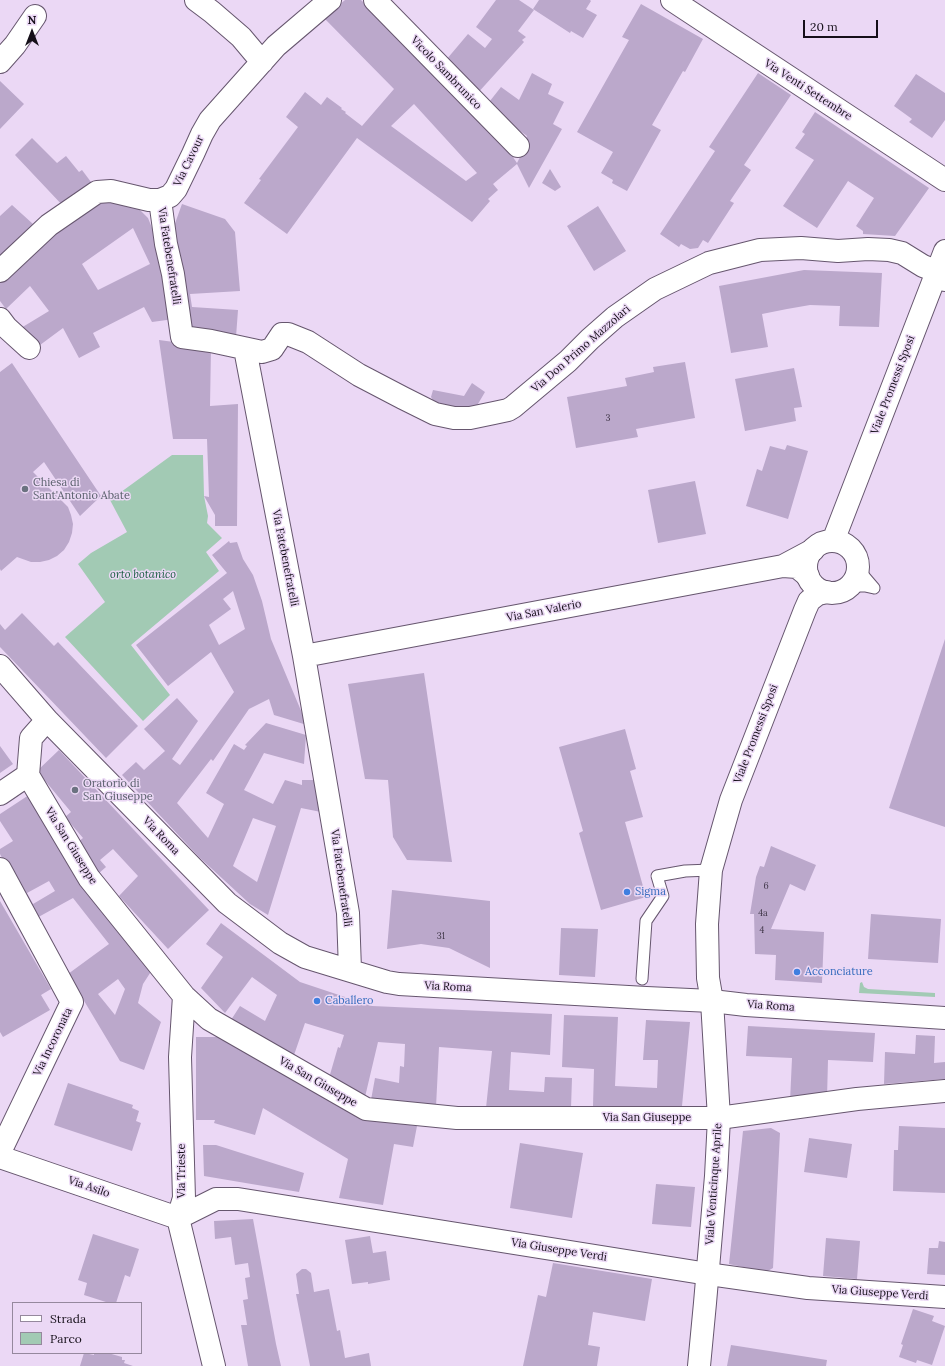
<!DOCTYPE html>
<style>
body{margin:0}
#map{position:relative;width:945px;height:1366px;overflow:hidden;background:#ebd8f5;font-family:Lora,serif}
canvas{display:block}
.legend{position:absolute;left:12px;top:1302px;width:130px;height:52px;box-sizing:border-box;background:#ebd8f5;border:1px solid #95889d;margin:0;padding:5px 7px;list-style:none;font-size:12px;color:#150f19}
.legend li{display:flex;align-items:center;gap:8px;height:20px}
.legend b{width:20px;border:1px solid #95889d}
.north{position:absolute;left:12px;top:12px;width:40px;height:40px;-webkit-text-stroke:3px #ebd8f5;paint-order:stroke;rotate:0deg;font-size:11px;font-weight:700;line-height:16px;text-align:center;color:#150f19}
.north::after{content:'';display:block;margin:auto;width:14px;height:18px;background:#150f19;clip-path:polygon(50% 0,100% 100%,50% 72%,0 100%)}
.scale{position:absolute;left:803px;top:20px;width:75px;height:18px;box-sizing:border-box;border:2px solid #150f19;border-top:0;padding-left:5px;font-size:12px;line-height:14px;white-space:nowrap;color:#150f19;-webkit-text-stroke:3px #ebd8f5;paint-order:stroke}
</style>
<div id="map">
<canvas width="945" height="1366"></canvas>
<ul class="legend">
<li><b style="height:5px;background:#fff"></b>Strada</li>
<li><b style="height:11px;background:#a2cab4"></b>Parco</li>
</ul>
<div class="north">N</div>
<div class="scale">20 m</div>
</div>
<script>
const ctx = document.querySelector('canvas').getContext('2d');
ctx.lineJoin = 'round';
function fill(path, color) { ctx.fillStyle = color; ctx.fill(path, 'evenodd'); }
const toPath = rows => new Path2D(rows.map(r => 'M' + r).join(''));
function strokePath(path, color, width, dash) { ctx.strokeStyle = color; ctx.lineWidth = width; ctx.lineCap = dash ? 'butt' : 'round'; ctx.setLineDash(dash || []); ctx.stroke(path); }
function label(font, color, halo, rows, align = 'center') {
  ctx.font = font + ' Lora,serif'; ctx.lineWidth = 3; ctx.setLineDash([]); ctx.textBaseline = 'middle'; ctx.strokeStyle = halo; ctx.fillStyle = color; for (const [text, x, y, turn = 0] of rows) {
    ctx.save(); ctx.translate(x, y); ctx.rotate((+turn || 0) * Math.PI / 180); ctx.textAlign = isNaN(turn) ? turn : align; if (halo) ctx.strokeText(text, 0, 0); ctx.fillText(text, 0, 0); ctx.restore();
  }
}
fill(toPath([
 [172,455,203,455,204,496,208,516,207,523,222,538,206,552,219,571,131,645,170,695,143,721,65,637,105,602,78,564,91,553,127,532,110,500],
 [862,982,864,987,868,989,935,993,935,997,859,993,860,983]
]), '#a2cab4');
fill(toPath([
 [345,0,361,0,425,62,504,144,517,163,521,155,520,154,527,136,486,106,501,87,519,100,532,73,552,84,548,94,564,102,553,124,562,129,529,188,517,164,493,184,498,190,488,199,490,201,472,222,357,138,287,234,244,203,261,180,259,179,298,127,286,117,305,92,321,105,327,97,342,108,341,109,346,112,345,113,362,126,394,89,324,18],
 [414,104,477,173,466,181,391,126],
 [496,0,519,0,534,10,518,31,526,37,522,40,524,42,476,95,441,66,468,34,485,48,492,39,476,27],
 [539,0,590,0,591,1,586,9,597,15,583,38,571,31,570,33,533,9],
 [641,4,703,39,685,72,683,71,652,125,661,130,627,191,612,183,613,180,601,173,613,152,577,132,629,40,622,37],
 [758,73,791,95,744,165,751,170,730,201,734,203,708,243,703,240,698,248,690,249,681,244,679,247,660,234,715,151,709,147],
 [916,74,945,93,945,120,932,138,909,122,912,119,894,106],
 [0,81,24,104,0,129],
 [815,112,929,188,895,236,863,234,863,231,856,226,874,198,848,181,817,228,783,206,814,160,795,148,805,134,802,132],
 [32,138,57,163,66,156,79,172,82,170,94,186,65,208,15,155],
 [550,169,561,187,555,191,542,183],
 [113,196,133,203,148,218,164,258,174,319,152,322,144,307,93,333,100,347,79,358,63,328,36,348,21,328,49,311,30,286,6,309,0,301,0,279,85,206],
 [133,228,150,264,98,290,82,264],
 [182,204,225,219,235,232,240,291,190,294,192,307,238,310,236,337,186,331,173,229],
 [12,205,33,224,33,231,0,265,0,216],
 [598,206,626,251,594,271,567,226],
 [804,270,882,273,879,327,839,326,840,306,810,305,787,309,762,314,768,347,731,353,719,286],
 [159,340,211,347,210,406,238,404,237,526,215,526,215,515,204,496,209,497,207,439,173,439],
 [685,362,695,418,636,429,638,437,576,448,567,397,627,386,625,378,654,372,653,367],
 [12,363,101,496,80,516,44,462,33,472,68,507,71,515,73,524,72,533,69,542,64,550,57,556,49,560,40,562,31,562,17,557,1,571,0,569,0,372],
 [794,368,802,407,794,408,796,421,745,431,735,379],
 [472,383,485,392,475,409,437,407,431,397,433,390,464,396],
 [787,445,808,451,788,519,746,506,757,469,762,471,770,446,785,450],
 [695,481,706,534,658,543,648,490],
 [229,541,230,543,237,542,243,559,253,575,262,601,271,639,307,725,274,715,269,699,249,709,213,761,211,759,177,803,208,838,224,804,206,793,234,744,244,750,247,746,245,745,266,723,306,735,304,764,264,753,244,790,273,804,285,780,302,785,302,780,319,780,321,812,301,808,268,915,250,904,199,857,122,775,136,762,144,770,165,751,144,729,177,698,198,721,172,759,180,765,234,692,211,652,168,686,136,645,227,573,212,555],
 [233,591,245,629,219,645,209,625,231,609,223,599],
 [253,818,276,826,257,882,233,866],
 [22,613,54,646,58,642,138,726,106,758,0,647,0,624,5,630],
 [945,639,945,827,889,808],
 [424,673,452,862,407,860,393,837,388,780,365,779,348,684],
 [625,729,636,769,630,771,643,817,625,822,646,897,601,910,579,833,583,831,559,747],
 [0,746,13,764,0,773],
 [59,750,209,910,168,949,119,896,138,876,113,849,100,860,106,867,98,874,78,842,83,838,65,817,71,812,37,771],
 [32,793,152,970,143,984,138,1003,161,1022,144,1070,120,1061,68,974,109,944,73,898,33,920,0,854,0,849,13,841,0,821,0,814],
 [49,881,55,891,33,904,27,893],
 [118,979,125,989,115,1015,98,994],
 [771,846,816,865,805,891,790,884,771,929,824,932,822,983,775,980,776,955,755,954,754,914,750,914,756,877,760,866,764,867],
 [392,890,490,901,490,968,449,948,421,944,387,949],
 [0,901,51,989,41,995,50,1010,3,1037,0,1032],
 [871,914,941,919,938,963,868,959],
 [221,923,300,982,372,1006,552,1014,550,1055,511,1052,509,1090,544,1092,545,1077,572,1078,571,1108,486,1108,492,1051,439,1047,436,1107,371,1100,375,1078,399,1083,400,1066,404,1067,405,1044,378,1042,365,1097,329,1078,338,1047,340,1048,344,1035,305,1023,293,1058,231,1020,240,1006,265,1021,277,995,252,977,225,1013,201,988,223,957,206,944],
 [561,928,598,929,595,977,559,975],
 [564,1015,618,1017,615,1086,657,1088,658,1060,643,1060,646,1020,690,1022,682,1106,593,1106,594,1069,562,1067],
 [748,1026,875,1033,873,1062,828,1060,827,1098,790,1102,792,1058,746,1056],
 [916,1035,935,1036,934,1063,945,1062,945,1079,884,1084,885,1052,915,1054],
 [196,1037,219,1037,361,1118,417,1126,413,1147,394,1144,383,1205,339,1198,348,1159,263,1108,255,1135,214,1123,215,1120,196,1120],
 [68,1083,133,1105,132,1108,139,1111,136,1121,141,1123,132,1151,54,1125],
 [899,1126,945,1128,945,1193,893,1191,894,1150,898,1150],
 [771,1128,780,1133,773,1268,766,1272,729,1264,743,1131],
 [809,1138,852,1144,847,1178,804,1172],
 [520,1143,583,1153,572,1218,510,1208],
 [203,1145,216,1145,304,1173,299,1192,204,1176],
 [656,1184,695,1187,691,1227,652,1224],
 [253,1219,276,1344,281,1366,248,1366,241,1325,247,1325,243,1300,248,1299,245,1278,250,1277,248,1263,235,1265,231,1237,215,1239,214,1221],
 [93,1234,139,1249,130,1277,125,1275,116,1303,109,1303,84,1295,87,1283,78,1280],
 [370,1236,373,1253,386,1251,390,1280,368,1284,368,1282,352,1284,345,1240],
 [826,1238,860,1241,857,1279,823,1276],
 [939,1241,945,1242,945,1275,927,1274,929,1248,938,1248],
 [553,1263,652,1279,645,1321,593,1312,588,1345,600,1347,597,1366,523,1366,538,1295,546,1297],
 [302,1269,306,1269,311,1273,314,1292,329,1289,337,1331,340,1330,345,1358,369,1353,371,1366,310,1366,296,1294,299,1294,296,1274],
 [913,1309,934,1316,932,1321,945,1326,932,1365,917,1360,916,1363,899,1357,903,1345,901,1344],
 [731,1345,827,1360,826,1366,727,1366],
 [84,1353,94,1355,94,1353,108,1353,122,1357,122,1360,125,1360,124,1363,133,1366,80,1366]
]), '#bba8cb');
const service = toPath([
 [858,564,862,574,874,588],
 [847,588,855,586,865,586,874,588],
 [642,979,646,921,663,896,657,876,685,871,711,870]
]);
const minor = toPath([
 [196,0,212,12,241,37,262,62],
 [375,0,518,146],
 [672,0,945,180],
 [0,62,15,45,35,16],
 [160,200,166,244,173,274,182,337,211,341,262,352,272,349,282,334,288,334,308,342,359,375,403,398,435,414,454,418,470,418,494,413,508,410,513,407,568,361,590,339,615,317,655,289,709,263,760,250,801,248,838,251,868,249,889,250,902,253,923,266,936,271,945,280],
 [0,271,49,225,97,192,111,191,149,200,160,200,170,196,176,189,193,154,202,134,210,120,276,46,330,0],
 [0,319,6,327,29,348],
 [245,349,304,656,348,913,350,970],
 [783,566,813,550],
 [304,656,783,566,797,567,808,576],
 [0,666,47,720,227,903,280,943,305,957,387,982,399,984,646,998,712,1001,746,1005,945,1018],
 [47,720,31,738,28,775,89,878,184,996,209,1019,366,1109,457,1118,719,1118,857,1099,945,1091],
 [0,794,28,775],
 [0,869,72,1002,0,1152],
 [184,996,180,1057,184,1198,178,1218,214,1366],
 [0,1157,178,1218],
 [178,1218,216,1199,238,1199,708,1274,808,1288,945,1297]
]);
const secondary = toPath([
 [832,541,835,536,945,251],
 '806 567a26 26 0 1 1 52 0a26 26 0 1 1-52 0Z',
 [699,1366,705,1303,716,1176,719,1118,712,1001,708,978,707,924,711,870,731,800,805,610,809,601,814,597,818,594,827,592]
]);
strokePath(service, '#66566e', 13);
strokePath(minor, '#66566e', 24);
strokePath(secondary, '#66566e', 24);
strokePath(service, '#fff', 11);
strokePath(minor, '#fff', 22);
strokePath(secondary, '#fff', 22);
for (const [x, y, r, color] of [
 [25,489,4,"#6b7280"],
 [75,790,4,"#6b7280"],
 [627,892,4,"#3f7fe0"],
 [797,972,4,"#3f7fe0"],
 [317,1001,4,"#3f7fe0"]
]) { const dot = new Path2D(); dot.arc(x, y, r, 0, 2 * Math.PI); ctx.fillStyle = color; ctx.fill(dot); strokePath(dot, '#ebd8f5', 1.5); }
label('9px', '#3e3546', null, [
 ["3",608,418],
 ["6",766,886],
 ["4a",763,913],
 ["4",762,930],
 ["31",441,936]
]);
label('11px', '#150f19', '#ebd8f5', [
 ["Vicolo Sambrunico",446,73,46],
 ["Via Venti Settembre",808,90,33],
 ["Via Cavour",189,161,-64],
 ["Via Fatebenefratelli",169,256,81],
 ["Via Don Primo Mazzolari",581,349,-41],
 ["Viale Promessi Sposi",893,385,-69],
 ["Via Fatebenefratelli",285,558,79],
 ["Via San Valerio",544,611,-11],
 ["Viale Promessi Sposi",756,734,-69],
 ["Via Roma",161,836,46],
 ["Via San Giuseppe",71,846,58],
 ["Via Fatebenefratelli",341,878,82],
 ["Via Roma",448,987,3],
 ["Via Roma",771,1006,4],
 ["Via Incoronata",53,1042,-64],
 ["Via San Giuseppe",318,1082,30],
 ["Via San Giuseppe",647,1118],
 ["Via Trieste",182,1171,-90],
 ["Viale Venticinque Aprile",714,1184,-86],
 ["Via Asilo",89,1187,19],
 ["Via Giuseppe Verdi",559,1250,9],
 ["Via Giuseppe Verdi",880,1293,4]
]);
label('11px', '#5b616d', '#ebd8f5', [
 ["Chiesa di",33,483],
 ["Sant'Antonio Abate",33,496],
 ["Oratorio di",83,784],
 ["San Giuseppe",83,797]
], 'left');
label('italic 11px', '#175c3f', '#ebd8f5', [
 ["orto botanico",143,575]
]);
label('11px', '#366cbe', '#ebd8f5', [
 ["Sigma",635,892],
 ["Acconciature",805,972],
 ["Caballero",325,1001]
], 'left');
</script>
